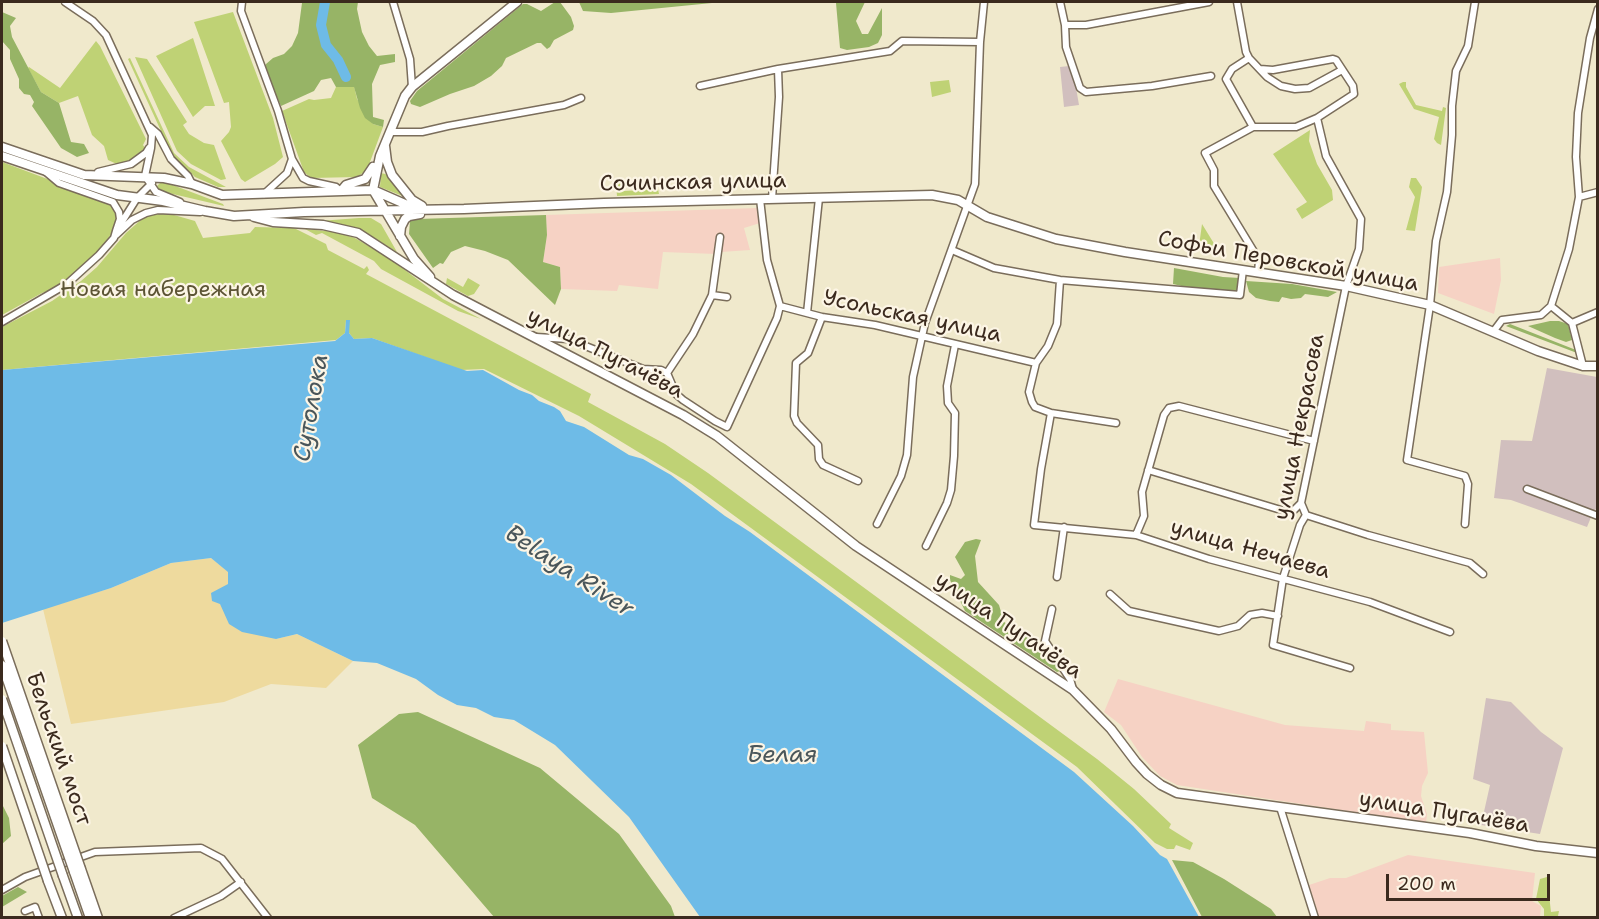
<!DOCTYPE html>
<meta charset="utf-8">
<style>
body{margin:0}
#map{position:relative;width:1599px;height:919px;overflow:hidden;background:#f0e9cc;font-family:"Shantell Sans",sans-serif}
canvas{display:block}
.frame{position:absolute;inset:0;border:3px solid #3b2a1e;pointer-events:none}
.scale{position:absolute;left:1386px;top:874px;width:164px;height:27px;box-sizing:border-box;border:3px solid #3b2a1e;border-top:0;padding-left:8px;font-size:18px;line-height:21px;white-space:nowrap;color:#3b2a1e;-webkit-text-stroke:4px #fcf5e5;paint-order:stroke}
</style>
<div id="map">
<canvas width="1599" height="919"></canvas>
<div class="frame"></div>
<div class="scale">200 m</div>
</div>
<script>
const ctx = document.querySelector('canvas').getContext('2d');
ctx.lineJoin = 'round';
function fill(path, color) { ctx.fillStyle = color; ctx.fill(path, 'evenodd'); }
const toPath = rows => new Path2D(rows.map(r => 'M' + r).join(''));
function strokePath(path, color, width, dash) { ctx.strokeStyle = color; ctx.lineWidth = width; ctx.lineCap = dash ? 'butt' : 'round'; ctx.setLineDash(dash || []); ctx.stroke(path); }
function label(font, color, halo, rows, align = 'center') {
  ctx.font = font + ' "Shantell Sans",sans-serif'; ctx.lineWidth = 4.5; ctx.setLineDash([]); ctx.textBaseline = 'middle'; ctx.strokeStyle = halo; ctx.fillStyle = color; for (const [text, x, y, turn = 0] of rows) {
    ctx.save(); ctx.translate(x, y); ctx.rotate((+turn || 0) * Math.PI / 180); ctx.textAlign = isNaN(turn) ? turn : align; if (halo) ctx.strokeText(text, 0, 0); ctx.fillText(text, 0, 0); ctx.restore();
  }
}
fill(toPath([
 [758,208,760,223,744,228,750,250,721,252,716,254,663,252,658,289,619,285,617,291,561,289,560,267,543,262,547,235,546,215],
 [1500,258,1501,280,1494,314,1438,293,1439,267],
 [1118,679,1285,725,1364,731,1366,721,1391,724,1391,730,1424,732,1428,773,1422,786,1421,796,1427,814,1426,823,1177,785,1160,776,1142,757,1121,725,1104,712],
 [1408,855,1535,873,1532,901,1541,906,1540,917,1319,917,1309,885,1330,878,1346,878]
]), '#f6d2c4');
fill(toPath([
 [1069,66,1075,82,1079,105,1064,107,1060,67],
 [1547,368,1597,377,1597,509,1594,510,1587,527,1511,500,1494,498,1501,440,1532,441],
 [1486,698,1511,702,1541,732,1563,748,1540,834,1481,825,1490,785,1473,779]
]), '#d1bfbe');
fill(toPath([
 [233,12,273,118,283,157,275,164,245,182,241,179,221,141,229,132,231,127,229,102,224,103,194,22],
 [193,38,215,106,205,106,193,117,156,56],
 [96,41,100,46,146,139,143,145,145,148,141,155,119,165,108,160,104,146,92,135,78,96,59,103,41,92,28,68,29,67,60,88],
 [135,57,147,59,187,122,183,125,189,134,204,143,214,145,226,179,221,180,191,164,177,151],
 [130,58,174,153,189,167,226,187,218,187,195,177,172,155,128,59],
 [949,80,951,92,932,97,930,82],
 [1403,82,1406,82,1406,87,1416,105,1442,111,1443,107,1446,108,1441,145,1437,143,1434,139,1439,117,1414,109,1399,84],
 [354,86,357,99,373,124,383,127,367,170,357,177,311,178,304,172,282,111,309,99,314,100,331,98,336,87],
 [1310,130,1309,141,1317,164,1332,190,1333,200,1302,219,1296,209,1307,202,1273,154],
 [2,162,109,202,117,217,115,228,106,242,83,267,54,289,42,293,2,315],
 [381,173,389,175,405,197,380,187],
 [1411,178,1416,178,1422,187,1415,231,1406,230,1415,197,1409,187],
 [162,181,223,204,224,206,160,191,157,186],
 [624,183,624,191,658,189,659,194,617,196,616,184],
 [167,213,195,221,203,238,250,233,255,227,294,228,326,244,328,250,364,269,367,266,369,270,366,274,591,394,588,402,665,444,708,473,1097,759,1134,789,1171,824,1169,828,1193,843,1190,850,1176,845,1174,849,1167,849,1155,843,1077,767,691,484,579,416,484,369,461,370,372,338,354,339,349,333,346,320,345,333,336,340,2,370,2,327,52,301,81,281,97,267,126,233,143,218,152,215],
 [359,218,371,218,381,224,397,252,360,229,319,221],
 [1202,224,1218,250,1214,253,1203,251,1199,246],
 [305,229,335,232,355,238,392,260,443,299,481,319,458,311,381,269,374,261,322,233,316,235],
 [447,278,463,287,468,278,480,285,474,294,468,296,446,284],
 [1547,877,1551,912,1559,911,1558,916,1544,917,1544,909,1536,899,1540,879]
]), '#bfd275');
fill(toPath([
 [300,2,358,2,357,9,362,32,369,46,377,56,395,54,395,62,380,65,372,84,373,117,384,120,383,127,373,124,365,118,360,108,354,87,336,87,331,78,321,80,314,91,281,106,264,68,266,64,273,58,284,54,292,46,298,33,302,3],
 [555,2,560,2,571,17,574,26,573,30,554,40,550,47,547,49,541,43,537,43,506,58,502,66,491,76,474,86,450,94,420,107,411,104,410,101,417,91,523,4,527,4,541,11],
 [579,2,722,2,611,13,583,11],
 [831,2,865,2,856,21,862,34,868,34,882,8,882,35,878,43,869,47,847,50,840,48,836,3],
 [2,12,16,18,10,26,12,37,41,92,59,103,71,142,84,144,89,153,77,157,61,148,32,106,34,102,30,95,24,94,19,88,19,79,10,59,10,50,2,41],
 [546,215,547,235,543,262,560,267,561,289,555,305,508,260,485,251,465,246,451,252,443,264,440,263,433,268,409,234,410,221,417,219],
 [1174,268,1223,277,1240,278,1238,291,1190,288,1173,284],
 [1246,281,1292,284,1337,292,1328,297,1305,294,1301,298,1291,299,1282,297,1279,302,1270,301,1256,298,1249,292],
 [1550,321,1559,321,1568,324,1572,340,1566,342,1555,338,1528,326],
 [1510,324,1576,350,1577,353,1506,326],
 [976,539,981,540,975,556,978,582,999,605,1004,622,1043,645,1060,671,1057,672,965,611,950,580,950,575,961,579,965,575,955,557,965,542],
 [418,712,540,768,619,834,671,906,675,917,494,917,415,825,372,798,358,745,399,714],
 [2,804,9,818,11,836,2,844],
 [1172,860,1193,862,1224,879,1271,909,1277,917,1202,917],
 [18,887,27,892,2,907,2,896]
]), '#97b466');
fill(toPath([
 [211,558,228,571,228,584,220,604,276,639,297,634,353,661,326,688,271,684,224,702,71,724,43,609,111,588,171,563]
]), '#eeda9e');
fill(toPath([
 [346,320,350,320,349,333,354,339,372,338,467,371,483,370,519,390,532,395,539,401,554,407,560,411,566,421,584,427,629,455,643,459,671,475,725,516,750,532,1074,772,1133,826,1160,855,1167,859,1199,917,700,917,629,817,555,745,514,720,494,717,476,708,457,705,438,695,416,679,377,663,353,661,297,634,276,639,242,632,229,624,220,604,212,601,211,593,228,584,228,572,211,558,171,563,111,588,2,623,2,370,335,341,345,333]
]), '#6ebbe7');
strokePath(toPath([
 [325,2,321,25,326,45,338,60,346,77]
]), '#6ebbe7', 10);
const minor = toPath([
 [65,2,93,21,106,35,152,135,151,148,145,176,156,192,180,202],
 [242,2,241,11,278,111,292,159,287,173,264,194],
 [393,2,410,59,412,87],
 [1060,2,1065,25,1066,47,1080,88,1086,92,1152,86,1211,76],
 [1237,2,1246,52,1249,58],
 [1065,25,1086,25,1209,2],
 [700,86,778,69,890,51,902,41,980,42],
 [1317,118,1326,156,1361,219,1359,249,1346,286,1301,503,1306,515,1300,525,1283,578,1273,645,1350,668],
 [150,127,158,134,171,159,188,176,192,184],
 [1253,127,1226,79,1232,69,1249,58,1267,77,1281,86,1295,89,1309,88,1342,70],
 [390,132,422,132,448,126,564,105,581,98],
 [292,159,303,178,309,181,336,187,341,191],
 [98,172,131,164,146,153,149,148],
 [1579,197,1598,192],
 [772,199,779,97,778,69],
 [120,225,137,198,152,183],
 [116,235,132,220,146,213,158,210,200,212],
 [952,250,994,268,1060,280,1240,295,1243,270],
 [1258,273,1259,260,1214,186,1214,170,1205,153,1253,127,1296,127,1317,118,1354,94,1353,86,1336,60,1333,59,1273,70,1260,69],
 [1060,280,1057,324,1048,346,1036,363,1029,392,1032,402,1035,407,1051,413,1116,423],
 [712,295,727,297],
 [780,306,822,317,875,325,1036,363],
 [1551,306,1572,323,1598,312],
 [807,313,819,198],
 [822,317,808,353,796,363,794,416,797,423,818,445,819,459,823,465,858,481],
 [2,322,67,284,99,255,114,238,116,231,120,219,119,212,113,202,59,183,46,172],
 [1572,323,1583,366],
 [1493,332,1502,320,1541,315,1551,306,1569,249,1579,197,1576,157,1578,113,1590,38,1598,9],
 [536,337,568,339,643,369,661,370,667,373,676,394,683,400,715,421,727,427,777,318,780,306,767,260,760,199],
 [667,373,693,334,712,295,720,237],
 [1051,413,1041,469,1034,525,1136,535,1209,559,1370,602,1450,632],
 [1148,470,1291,513,1301,503],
 [1527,489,1598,516],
 [1306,515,1368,535,1470,563,1483,574],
 [877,524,901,476,907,455,913,377,925,323,975,184,980,42,984,2],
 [1465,524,1468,484,1465,476,1407,460,1430,305,1436,241,1447,192,1452,135,1452,106,1456,71,1468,46,1475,2],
 [1136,535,1144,516,1142,492,1164,415,1169,408,1179,406,1314,441],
 [926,546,947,503,951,490,954,456,955,413,948,403,947,386,955,345],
 [1057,577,1064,527],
 [1110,594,1129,611,1219,631,1238,626,1250,615,1262,613,1278,616],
 [1052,609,1045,641,1070,679,1073,689],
 [1280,807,1315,918],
 [2,890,25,877,95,852,201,848,222,859,268,918],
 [25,911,35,907,39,918],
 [174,918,221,896,241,882]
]);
const major = toPath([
 [385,146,387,162,392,175,412,200,422,206],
 [2,147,84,175,164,178,192,184,222,195,373,190,414,208],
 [2,156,117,195,163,201,205,211,234,216,304,212,464,209,604,203,932,195,958,200,987,217,1056,239,1125,252,1346,286,1430,305,1538,351,1583,366,1598,366],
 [373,190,380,156,405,96,412,87,517,2],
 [373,190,414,259,430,277],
 [341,191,346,185,365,179,373,167],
 [254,217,273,222,323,225,358,233,453,295,683,415,717,436,856,546,1073,690,1111,729,1136,762,1147,774,1161,785,1177,793,1470,833,1536,846,1598,853],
 [400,236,401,227,405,219,409,216,420,214],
 [81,869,98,918],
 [74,872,90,918],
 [63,876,78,918],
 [48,881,62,918]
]);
strokePath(minor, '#7a6d5b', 9);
strokePath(major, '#7a6d5b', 11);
strokePath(minor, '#fff', 6);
strokePath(major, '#fff', 8);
const majorBridge = toPath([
 [2,641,81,869],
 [2,665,74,872],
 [2,699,63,876],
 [2,746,48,881]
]);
strokePath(majorBridge, '#7a6d5b', 11, []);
strokePath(majorBridge, '#fff', 8);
label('22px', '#3b2a1e', '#fcf5e5', [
 ["Сочинская улица",693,183,-1],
 ["Софьи Перовской улица",1288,262,10],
 ["Усольская улица",912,317,12],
 ["улица Пугачёва",605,354,27],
 ["улица Некрасова",1300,427,-79],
 ["улица Нечаева",1250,550,16],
 ["улица Пугачёва",1008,626,34],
 ["Бельский мост",58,749,71],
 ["улица Пугачёва",1444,813,9]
]);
label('22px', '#5c5434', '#fcf5e5', [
 ["Новая набережная",163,290]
]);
label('italic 24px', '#4a565a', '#fcf5e5', [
 ["Сутолока",312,408,-80],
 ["Belaya River",569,572,33],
 ["Белая",782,756]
]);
</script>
